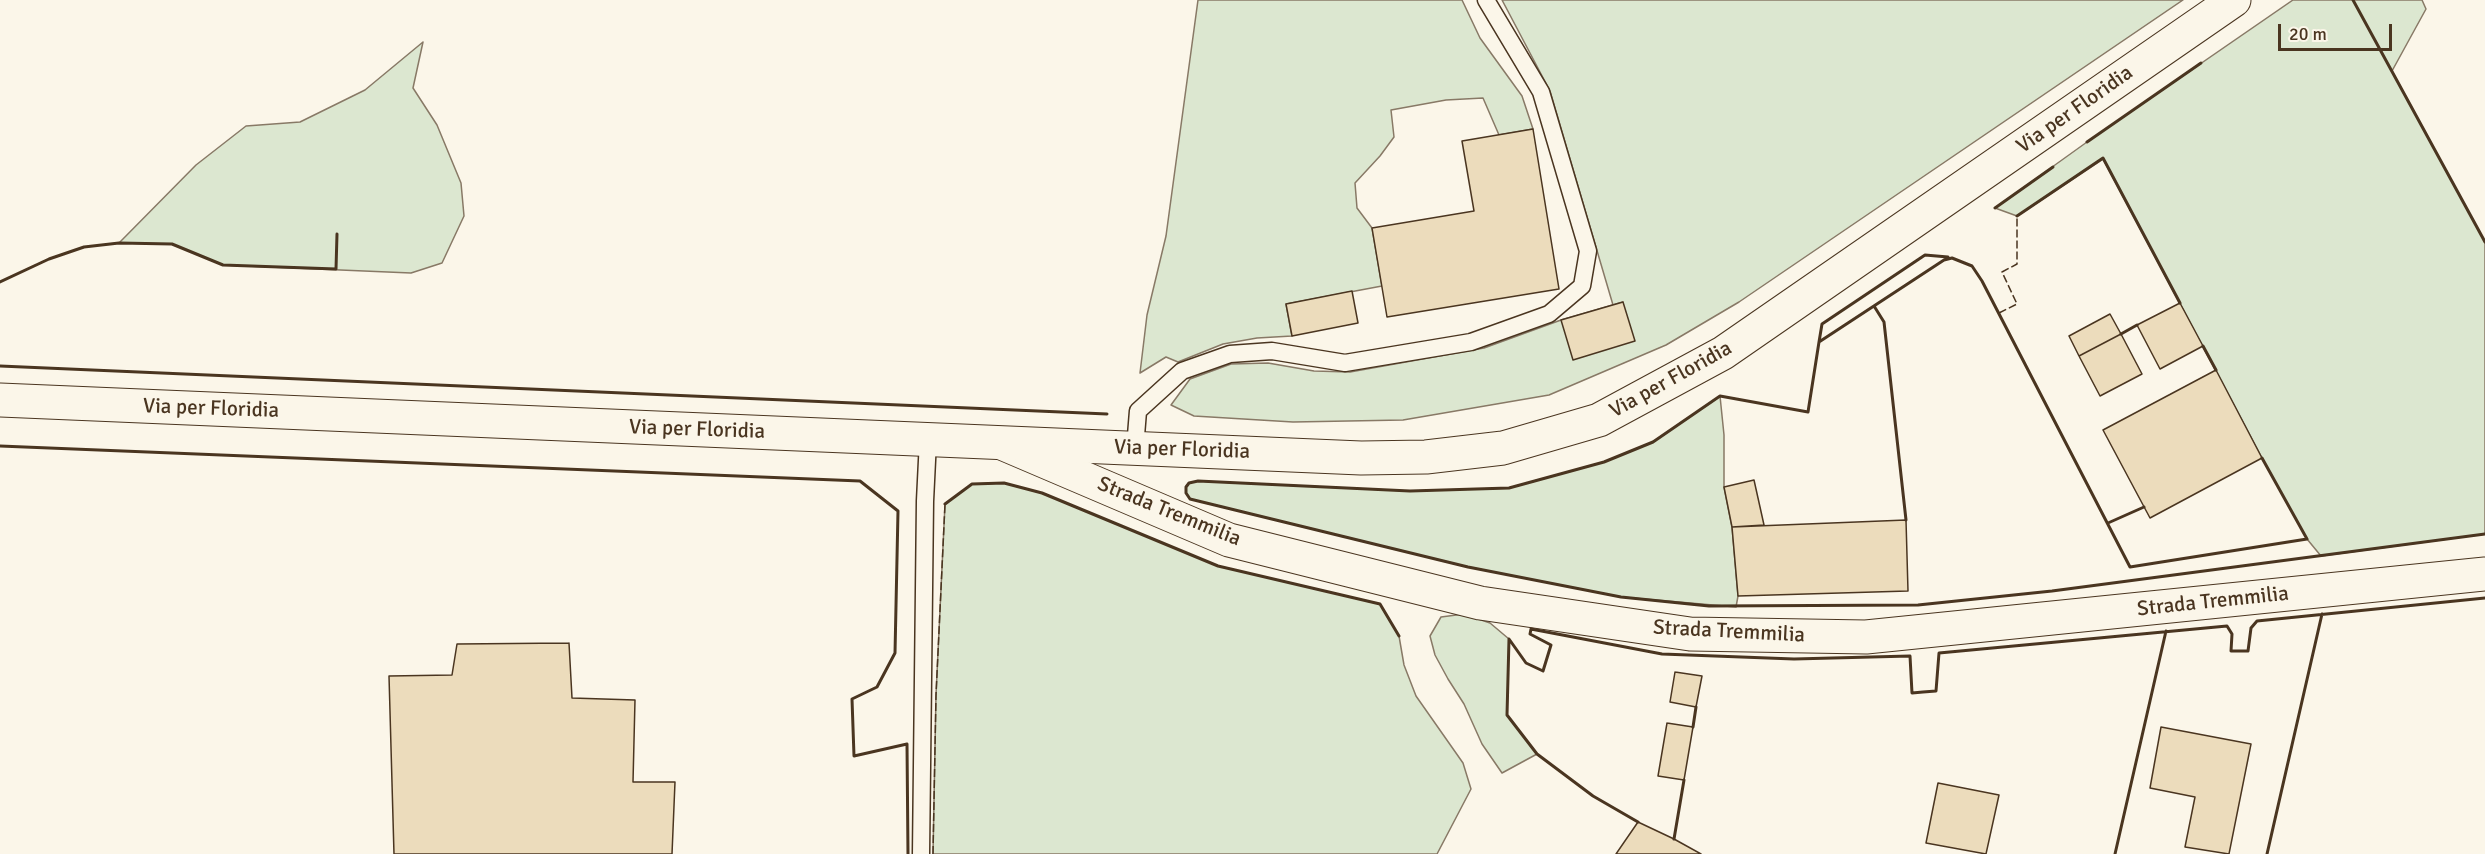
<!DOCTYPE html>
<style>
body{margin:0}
#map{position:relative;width:2485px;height:854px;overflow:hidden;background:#fbf6e9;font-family:Signika,sans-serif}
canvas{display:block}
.scale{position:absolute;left:2278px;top:24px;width:114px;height:27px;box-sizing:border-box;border:3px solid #4a3520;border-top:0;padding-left:8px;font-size:18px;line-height:21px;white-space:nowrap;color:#4a3520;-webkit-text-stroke:4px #fbf6e9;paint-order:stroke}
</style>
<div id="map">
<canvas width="2485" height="854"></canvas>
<div class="scale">20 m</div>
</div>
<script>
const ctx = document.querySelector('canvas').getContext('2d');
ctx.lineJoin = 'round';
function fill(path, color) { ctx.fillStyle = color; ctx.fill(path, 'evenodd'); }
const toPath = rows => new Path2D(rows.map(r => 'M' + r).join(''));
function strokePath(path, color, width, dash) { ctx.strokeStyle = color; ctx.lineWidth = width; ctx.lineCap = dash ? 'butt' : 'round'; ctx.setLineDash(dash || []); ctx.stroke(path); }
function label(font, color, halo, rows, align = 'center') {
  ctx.font = font + ' Signika,sans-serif'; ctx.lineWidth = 4.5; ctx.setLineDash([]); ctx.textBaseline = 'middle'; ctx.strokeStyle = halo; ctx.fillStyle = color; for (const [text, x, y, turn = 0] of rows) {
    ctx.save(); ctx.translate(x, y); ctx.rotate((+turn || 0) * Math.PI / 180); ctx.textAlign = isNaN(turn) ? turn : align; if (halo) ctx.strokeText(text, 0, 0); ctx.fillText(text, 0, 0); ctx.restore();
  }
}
const green = toPath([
 [1198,0,1462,0,1480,38,1522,96,1533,129,1499,135,1483,98,1446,100,1391,110,1394,137,1380,156,1355,183,1357,208,1372,228,1382,286,1286,304,1292,336,1257,338,1223,344,1178,362,1166,357,1140,373,1147,315,1166,236,1198,0],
 [1502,0,2183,0,1739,302,1666,345,1549,395,1403,420,1293,422,1194,416,1171,405,1190,379,1231,364,1268,363,1314,371,1350,372,1484,348,1561,320,1623,302,1613,305,1550,91,1502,0],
 [2293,0,2422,0,2426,9,2392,71,2485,242,2485,534,2321,556,2307,539,2262,458,2103,159,2017,216,1995,208,2087,142,2293,0],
 [423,42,413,88,437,125,461,183,464,216,442,263,411,273,223,265,172,244,119,243,196,165,246,126,300,122,365,90,423,42],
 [1720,396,1724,435,1724,487,1732,527,1738,596,1736,607,1621,597,1468,567,1190,499,1186,493,1186,487,1189,483,1198,481,1410,491,1509,488,1604,462,1653,442,1720,396],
 [1004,483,1042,493,1218,566,1380,604,1399,636,1404,665,1416,696,1463,763,1471,789,1437,854,933,854,936,695,945,504,972,484,1004,483],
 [1464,614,1490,623,1509,639,1507,715,1537,754,1502,773,1482,744,1464,704,1448,679,1435,655,1430,636,1441,617,1464,614]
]);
fill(green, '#dce7d0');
strokePath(green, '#887966', 1.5);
const building = toPath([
 [1533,129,1559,289,1387,317,1372,228,1474,211,1462,141,1533,129],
 [1352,291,1358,323,1292,336,1286,304,1352,291],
 [1623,302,1635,341,1573,360,1561,320,1623,302],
 [2180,303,2203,346,2160,369,2137,325,2180,303],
 [2110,314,2121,334,2079,356,2069,336,2110,314],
 [2121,334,2142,374,2100,396,2079,356,2121,334],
 [2216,370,2262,458,2150,518,2103,430,2216,370],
 [1754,480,1764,525,1732,527,1724,487,1754,480],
 [1906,520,1908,591,1738,596,1732,527,1906,520],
 [569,643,572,698,635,700,633,782,675,782,672,854,394,854,389,676,452,675,457,644,569,643],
 [1675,672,1702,676,1696,707,1670,702,1675,672],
 [1667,723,1693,727,1684,780,1658,776,1667,723],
 [2161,727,2251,744,2229,854,2185,847,2195,797,2150,788,2161,727],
 [1938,783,1999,795,1986,854,1926,843,1938,783],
 [1638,822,1674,839,1701,854,1616,854,1638,822]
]);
fill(building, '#ecdcbc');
strokePath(building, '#4a3520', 1.5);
const service = toPath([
 [1135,448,1138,411,1182,371,1230,354,1272,351,1345,363,1471,342,1549,314,1582,286,1588,251,1541,92,1486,0],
 [921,854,925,501,928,440]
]);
const secondary = toPath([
 [1004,444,1229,540,1480,603,1690,634,1866,637,2485,574]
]);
const primary = toPath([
 [0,400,1361,458,1426,457,1503,448,1599,420,1723,353,2234,0]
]);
strokePath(service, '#4a3520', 19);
strokePath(secondary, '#4a3520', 35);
strokePath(primary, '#4a3520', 35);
strokePath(service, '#fbf6e9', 16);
strokePath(secondary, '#fbf6e9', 33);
strokePath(primary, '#fbf6e9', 33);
strokePath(toPath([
 [1999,313,2017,304,2002,272,2017,264,2017,216],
 [933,854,936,695,945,504]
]), '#4a3520', 1.5, [8, 3]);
strokePath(toPath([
 [2353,0,2485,242],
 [2087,142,2201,63],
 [1995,208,2053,167],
 [2017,216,2103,158,2180,303],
 [0,282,49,259,84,247,119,243,172,244,223,265,336,269,337,234],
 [1874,306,1884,322,1906,520],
 [2121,334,2137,325],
 [1819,342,1822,324,1925,255,1948,257],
 [2203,346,2216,370],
 [0,366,1107,414],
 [0,446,860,481,898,511,895,653,877,687,852,699,854,756,907,744,908,854],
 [2262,458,2307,539,2130,567,1982,281,1972,266,1952,258,1944,260,1819,342,1808,412,1720,396,1653,442,1604,462,1509,488,1410,491,1198,481,1189,483,1186,487,1186,493,1190,499,1468,567,1621,597,1709,606,1918,605,2052,591,2485,534],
 [945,504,972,484,1004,483,1042,493,1218,566,1380,604,1399,636],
 [2108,523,2144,507],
 [1693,727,1696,707],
 [1638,822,1593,796,1537,754,1507,715,1509,639,1526,663,1543,671,1551,645,1530,634,1531,629,1662,654,1794,659,1910,656,1912,693,1923,692,1936,691,1939,653,2227,626,2232,634,2231,651,2248,651,2251,628,2257,621,2485,598],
 [1674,839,1684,780],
 [2115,854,2166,631],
 [2267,854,2322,614]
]), '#4a3520', 3);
label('21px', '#4a3520', '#fbf6e9', [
 ["Via per Floridia",2075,110,-35],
 ["Via per Floridia",1671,380,-29],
 ["Via per Floridia",211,409,2],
 ["Via per Floridia",697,430,2],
 ["Via per Floridia",1182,450,2],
 ["Strada Tremmilia",1169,512,22],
 ["Strada Tremmilia",2213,602,-6],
 ["Strada Tremmilia",1729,632,3]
]);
</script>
